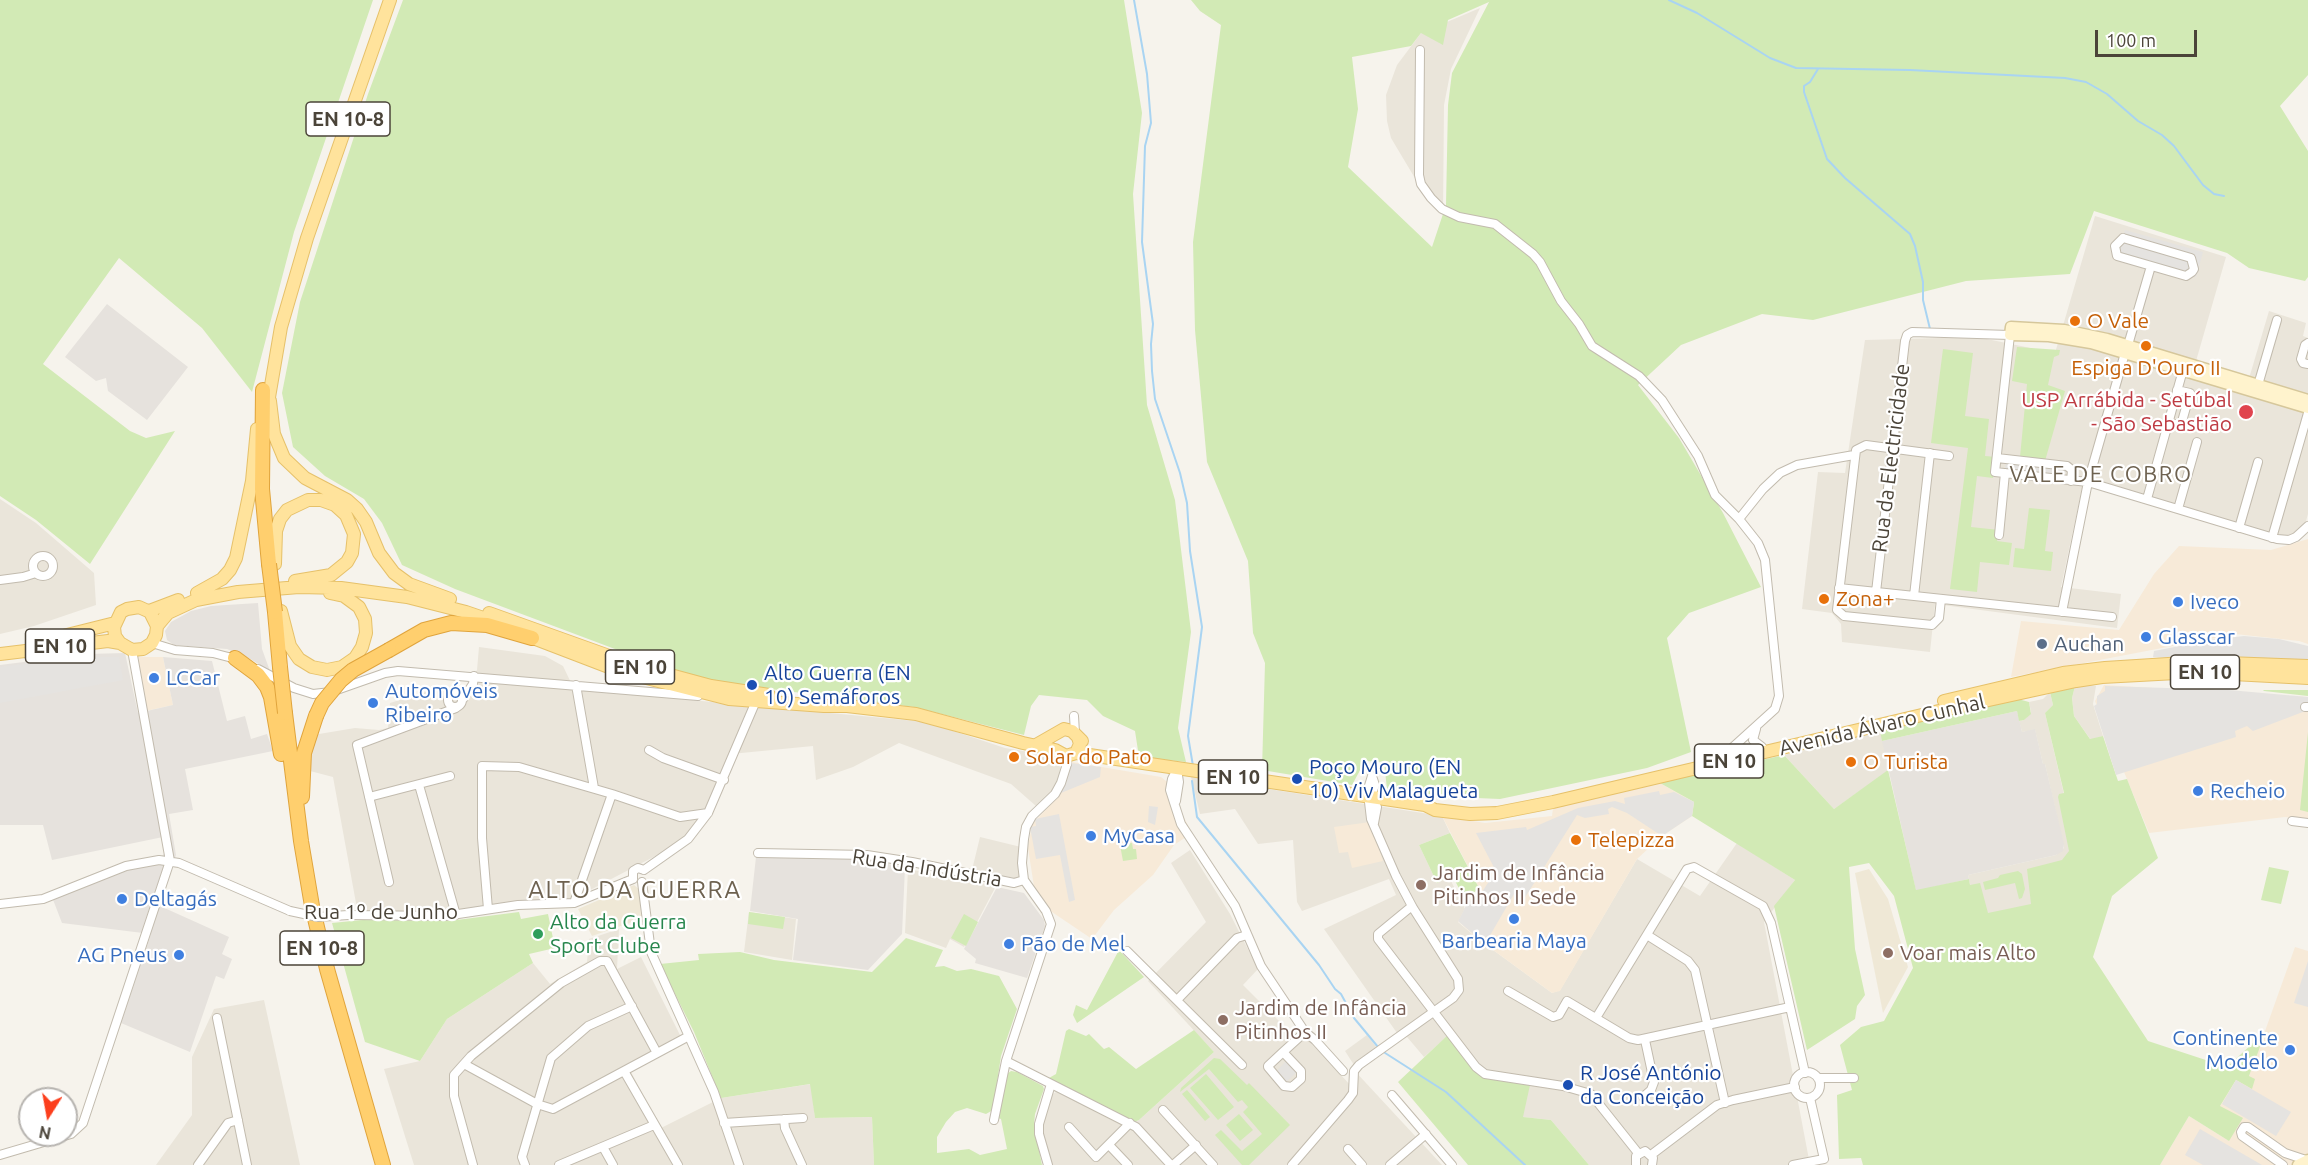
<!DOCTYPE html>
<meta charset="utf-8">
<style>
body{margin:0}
#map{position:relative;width:2308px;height:1165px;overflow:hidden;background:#f6f3ec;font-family:Ubuntu,sans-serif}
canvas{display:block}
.north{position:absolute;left:18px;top:1087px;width:60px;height:60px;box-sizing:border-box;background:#fff;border:2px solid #b7b4b0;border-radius:50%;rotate:191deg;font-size:16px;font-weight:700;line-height:24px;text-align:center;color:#4b4439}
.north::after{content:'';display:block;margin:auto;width:21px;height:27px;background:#fc3f1d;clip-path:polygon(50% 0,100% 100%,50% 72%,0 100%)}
.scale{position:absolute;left:2095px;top:30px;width:102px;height:27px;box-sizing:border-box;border:3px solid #4b4439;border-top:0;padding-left:8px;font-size:18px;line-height:21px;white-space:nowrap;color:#4b4439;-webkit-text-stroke:4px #fff;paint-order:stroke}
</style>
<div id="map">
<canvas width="2308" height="1165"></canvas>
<div class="north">N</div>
<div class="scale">100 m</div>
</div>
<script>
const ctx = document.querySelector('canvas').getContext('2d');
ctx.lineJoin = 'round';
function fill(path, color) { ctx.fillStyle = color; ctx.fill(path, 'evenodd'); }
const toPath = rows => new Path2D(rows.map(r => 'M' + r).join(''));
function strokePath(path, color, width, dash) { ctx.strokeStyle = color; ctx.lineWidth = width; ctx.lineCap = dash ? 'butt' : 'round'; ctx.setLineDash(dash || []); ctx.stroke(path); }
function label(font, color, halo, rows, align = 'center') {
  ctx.font = font + ' Ubuntu,sans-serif'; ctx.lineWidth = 4.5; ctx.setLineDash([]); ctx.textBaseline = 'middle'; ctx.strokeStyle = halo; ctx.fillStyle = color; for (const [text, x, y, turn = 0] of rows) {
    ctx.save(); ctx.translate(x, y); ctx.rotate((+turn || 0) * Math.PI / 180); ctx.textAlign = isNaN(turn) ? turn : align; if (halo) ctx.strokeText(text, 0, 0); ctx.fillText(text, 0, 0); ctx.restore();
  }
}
fill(toPath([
 [1480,8,1451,69,1444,105,1443,212,1425,195,1391,138,1387,121,1386,95,1397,65,1421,33],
 [2095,216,2226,257,2192,375,2245,392,2269,311,2306,323,2303,336,2308,338,2308,514,2304,528,2295,535,2281,536,2084,479,2061,587,2121,594,2117,628,1935,604,1930,652,1842,642,1841,624,1832,613,1802,609,1818,472,1845,473,1865,340,1977,337,2055,353],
 [0,499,36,523,94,573,96,605,34,626,0,634],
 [479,647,545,656,563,666,574,689,926,722,1005,748,1053,756,1061,765,1056,788,1036,806,1011,784,899,743,853,767,816,780,813,746,731,754,702,819,691,833,663,852,573,899,520,903,445,912,358,914,333,777,310,771,310,746,313,735,355,728,379,730,388,728,390,703,439,688,445,692,465,689,477,670],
 [2081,684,2096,686,2093,704,2103,736,2091,740,2074,716,2072,698,2075,686],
 [2050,692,2053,705,2045,713,2095,927,1985,952,1968,875,2056,855,2064,848,2045,764,2043,764,2035,730,2022,732,2019,721,2024,720,2031,712,2029,702,2043,699],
 [1880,731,1890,770,1834,809,1784,755],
 [1191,777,1442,816,1450,833,1419,845,1437,883,1449,877,1465,909,1458,922,1478,939,1552,993,1560,990,1637,859,1700,896,1737,843,1795,880,1764,922,1810,1165,1589,1165,1551,1120,1522,1117,1451,1033,1424,1057,1402,1031,1353,1069,1442,1165,1051,1165,1043,1138,1043,1124,1051,1095,1056,1092,1124,1125,1139,1120,1214,1052,1148,981,1206,922,1171,863,1190,850,1230,914,1258,969,1243,985,1289,1031,1310,1041,1351,1086,1350,1069,1354,1065,1345,1051,1367,1035,1377,1048,1397,1033,1324,929,1396,895,1389,879,1302,911,1297,902,1293,840,1258,844,1235,809,1200,814],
 [980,837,1021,847,1019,879,972,870],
 [908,869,996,886,964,947,950,939,946,948,905,933],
 [749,912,796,919,792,960,744,952],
 [619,929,617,969,641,957,684,1043,631,1072,661,1128,721,1098,811,1084,815,1118,872,1117,874,1165,414,1165,384,1069,420,1061,447,1019,533,963,550,984,587,962,589,939],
 [264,1000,300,1165,156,1165,192,1115,192,1057,214,1009]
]), '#eae5da');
fill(toPath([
 [2308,539,2308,644,2299,641,2235,634,2011,677,2021,621,2119,630,2154,574,2179,546,2271,550],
 [138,657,163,657,173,705,146,711],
 [2104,685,2308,697,2308,820,2285,817,2149,833,2095,701],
 [1072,762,1161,777,1166,781,1181,786,1179,795,1180,810,1192,833,1174,845,1153,875,1114,910,1092,939,1049,910,1035,893,1028,848,1032,824,1059,796],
 [1660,783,1694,802,1692,816,1662,836,1637,859,1560,991,1552,993,1478,939,1458,921,1469,900,1480,893,1479,888,1442,816,1485,823,1552,816,1553,808],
 [1370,822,1383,861,1352,868,1348,852,1339,853,1334,827],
 [2295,947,2308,951,2308,1165,2160,1165,2189,1116,2229,1141,2220,1106,2236,1080,2252,1088,2249,1076]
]), '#f7ead8');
fill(toPath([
 [107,304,188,367,147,420,108,391,106,378,96,381,65,357],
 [258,603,262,649,270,671,247,657,227,649,174,645,167,640,165,631,171,622,191,611,211,606],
 [125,653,138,713,173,705,163,657,212,661,227,721,245,716,251,739,267,734,273,751,185,769,193,810,169,814,176,855,160,906,229,937,222,954,232,959,224,979,216,976,190,1052,121,1023,151,934,62,923,52,897,162,856,166,852,163,837,52,860,43,825,0,825,0,665,87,654],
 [2017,711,2022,732,2035,729,2043,764,2045,764,2064,844,2063,851,2056,855,1968,875,1969,879,1916,891,1882,741],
 [756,857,859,859,905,867,902,934,868,970,793,960,798,919,750,911],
 [997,887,1024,893,1044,920,1045,926,1027,978,975,963,976,959,964,949]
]), '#e6e2dd');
fill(toPath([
 [1869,869,1888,899,1908,967,1883,1013,1855,873],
 [634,885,640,890,641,919,592,936,578,909]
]), '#efe8d6');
fill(toPath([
 [0,0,373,0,294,232,252,392,202,328,119,258,43,364,130,431,146,438,175,431,90,564,36,520,0,496],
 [403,0,1124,0,1142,113,1133,194,1147,405,1175,500,1191,632,1178,728,1186,762,1139,757,1135,731,1103,716,1087,700,1039,695,1031,706,1024,735,914,707,714,682,655,664,455,589,402,565,382,523,364,499,325,476,293,447,282,393,300,302,368,94],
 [1191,0,2308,0,2308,75,2280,106,2308,151,2308,277,2305,281,2249,268,2227,253,2094,211,2070,274,1966,281,1813,320,1762,314,1681,345,1638,385,1679,438,1723,513,1761,587,1689,613,1667,638,1691,752,1647,768,1500,799,1453,797,1387,789,1384,762,1365,761,1352,785,1262,770,1265,663,1253,633,1248,561,1207,462,1195,330,1193,242,1221,25,1200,11],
 [1489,2,1452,73,1448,105,1446,205,1432,247,1348,167,1358,109,1352,57,1411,46,1421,33,1443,45,1448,20],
 [2017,347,2060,350,2059,355,2054,357,2048,385,2065,391,2045,461,2020,457,2027,384,2012,381],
 [1943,349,1973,353,1965,416,1989,419,1985,456,1996,457,1993,478,1977,476,1971,527,1999,530,1997,541,2012,543,2009,565,1980,562,1977,592,1950,589,1968,448,1931,443],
 [2029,508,2050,510,2045,551,2053,552,2051,571,2013,567,2015,548,2024,549],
 [2075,686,2072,698,2074,716,2090,739,2103,736,2118,781,2127,779,2158,858,2112,896,2093,957,2148,1041,2227,1067,2266,1031,2249,1076,2255,1079,2252,1089,2236,1080,2220,1106,2243,1118,2229,1141,2189,1116,2160,1165,1863,1165,1861,1158,1839,1159,1837,1095,1852,1090,1840,1045,1861,1027,1884,1021,1913,968,1894,896,1869,863,1849,867,1855,949,1865,995,1857,1006,1855,1019,1807,1050,1774,906,1795,880,1692,816,1694,802,1660,783,1784,755,1834,809,1888,770,1916,890,1969,879,1970,885,1980,883,1988,913,2031,904,2027,869,2062,860,2069,851,2058,797,2059,794,2064,793,2045,713,2053,705,2050,692],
 [2263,690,2308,690,2308,696,2264,691],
 [2018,699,2029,702,2031,714,2024,720,2019,721,2017,711,1882,741,1880,731],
 [2308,732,2308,812,2300,810],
 [1450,833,1479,888,1480,893,1478,890,1464,898,1452,875,1437,883,1419,845],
 [1132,843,1133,849,1136,849,1137,859,1123,861,1120,845],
 [2269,867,2289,871,2281,904,2261,900],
 [2018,871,2022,874,2025,889,2022,898,2019,899,2015,883,1985,890,1983,882,1998,878,2000,875],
 [519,912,521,919,548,914,555,948,529,954,533,963,447,1019,420,1061,365,1042,332,923,362,920,449,921],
 [749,912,785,917,783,929,748,924],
 [964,914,978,922,966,946,951,938],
 [906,938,943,950,935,967,944,966,957,971,971,969,999,976,1017,1009,1001,1056,993,1110,986,1114,967,1108,955,1112,946,1122,937,1137,937,1153,969,1149,980,1155,1007,1149,1001,1119,998,1118,1007,1074,1011,1071,1017,1072,1043,1086,1044,1089,1035,1114,1034,1125,1042,1165,874,1165,872,1117,815,1118,810,1084,721,1098,694,1032,660,964,699,960,698,954,740,952,774,960,872,972],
 [1119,950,1144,977,1077,1023,1073,1015,1076,1005,1087,1010],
 [1069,1029,1086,1036,1089,1034,1104,1049,1109,1047,1136,1069,1194,1030,1214,1052,1139,1120,1134,1122,1049,1078,1056,1074,1066,1031],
 [1450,1033,1485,1074,1530,1085,1523,1117,1551,1120,1589,1165,1468,1165,1398,1082],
 [1214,1058,1220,1059,1247,1085,1249,1083,1290,1125,1249,1165,1242,1165,1215,1135,1221,1130,1242,1151,1262,1134,1243,1112,1248,1107,1242,1100,1238,1102,1209,1069,1180,1092,1181,1088],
 [1206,1074,1234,1107,1218,1120,1190,1088],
 [1187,1090,1210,1117,1205,1121,1182,1094],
 [1239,1114,1253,1130,1240,1141,1226,1125]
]), '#d2eab5');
fill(toPath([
 [2125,230,2203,252,2196,277,2118,255],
 [2006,462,2066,470,2064,478,2005,470],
 [2244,636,2279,639,2308,646,2308,661,2177,659,2153,657,2154,651,2211,640],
 [77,657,119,657,123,680,0,703,0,667],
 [2105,686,2229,690,2308,697,2308,710,2253,731,2247,726,2235,731,2236,737,2116,775,2094,706,2097,704,2097,696,2105,691],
 [1071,763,1101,767,1100,777,1061,793],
 [1659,791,1660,795,1674,792,1694,802,1692,816,1662,836,1627,813,1612,807,1608,809,1609,814,1585,818,1577,815,1524,899,1514,894,1485,944,1458,921,1469,900,1475,903,1493,875,1499,877,1476,833,1526,827,1527,830,1578,808,1615,801,1625,804,1624,798],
 [1149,806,1158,807,1155,825,1148,822],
 [1059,814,1075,900,1069,902,1060,855,1036,859,1030,827,1036,826,1035,819],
 [2308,961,2308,1007,2294,1003],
 [1286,1061,1297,1072,1285,1083,1275,1073],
 [2236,1080,2291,1112,2276,1136,2222,1104],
 [2200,1129,2262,1165,2203,1165,2185,1155]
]), '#e5e3e0');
strokePath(toPath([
 [1134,0,1147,74,1151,123,1145,146,1142,242,1153,324,1151,344,1152,371,1155,399,1180,473,1187,503,1190,551,1202,627,1188,736,1193,766],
 [1669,0,1697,13,1770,58,1796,68,1910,70,2065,78,2086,82,2107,94,2138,121,2162,135,2174,146,2203,185,2214,194,2224,196],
 [1818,69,1810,82,1804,86,1804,92,1827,159,1845,178,1910,234,1915,246,1923,282,1923,300,1930,329],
 [1192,781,1197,817,1319,965,1335,989,1341,994,1354,1018,1378,1047],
 [1382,1051,1446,1092,1525,1165]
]), '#a9d4f2', 2);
const street = toPath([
 [1420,50,1419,175,1421,184,1431,198,1442,209,1459,217,1495,224,1533,254,1540,262,1561,301,1579,324,1592,346,1639,376,1662,400,1698,456,1715,495,1739,519,1758,543,1765,560,1779,696,1775,709,1722,757],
 [2123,238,2191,258,2194,269,2192,272,2186,276,2117,256,2115,246,2123,238],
 [2308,343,2305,345,2301,359,2303,363,2308,364],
 [2128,345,2151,266],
 [2258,385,2277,320],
 [2168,423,2181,425,2190,393,2177,390],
 [1997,458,2067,466,2072,470,2071,481],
 [2147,499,2183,370],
 [2178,509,2197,442],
 [1739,519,1763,489,1780,473,1797,465,1854,455],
 [2239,528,2258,462],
 [1999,535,2005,473],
 [2272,538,2308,413],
 '33 566a10 10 0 1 1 20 0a10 10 0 1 1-20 0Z',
 [0,580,23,577,36,573],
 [1839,588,2112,617],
 [1876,592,1905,341,1907,335,1912,332,2010,335,1995,472,2088,482,2277,539,2289,540,2296,537,2308,526],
 [1914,596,1930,453],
 [1941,599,1939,618,1932,625,1844,616,1837,610,1856,450,1866,445,1949,456],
 [2062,612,2088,482,2125,353],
 [152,643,175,650,213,653,236,659],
 [258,669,294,688,313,694,331,692,385,673,398,671,698,696],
 [576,685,594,788],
 '448 700a7 7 0 1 1 14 0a7 7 0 1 1-14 0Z',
 [463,699,473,684,474,676],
 [2305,707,2308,707],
 [1074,716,1075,733],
 [1756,729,1753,740,1762,747],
 [649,750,663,758,724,780],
 [1177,769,1172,779,1170,790,1181,824,1235,906,1261,966,1305,1032,1315,1040,1343,1071],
 [1372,776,1368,789,1370,798,1377,807,1374,823],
 [419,785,456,915],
 [369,797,450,776],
 [1176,801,1179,782,1177,769],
 [2292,821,2308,823],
 [758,853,867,855,912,862,1014,883,1024,880],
 [644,870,688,839,708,813,756,701],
 [633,879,633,871,638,868,644,870],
 [389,882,357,745,456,708],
 [642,882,651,952,714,1092,739,1165],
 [574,903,612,794],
 [0,904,43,899,126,866,159,860,179,863,290,911],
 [1412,906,1378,934,1378,939,1476,1067,1485,1074,1563,1086,1591,1094,1638,1153],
 [488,909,482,838,482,766,519,767,612,794,680,817,708,813],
 [348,915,445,916,518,905,574,903,633,879],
 [1647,935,1688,961,1695,970,1725,1103],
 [1127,951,1242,1065],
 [1508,991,1553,1017,1559,1015,1567,1001,1629,1038,1638,1040,1790,1007],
 [1177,1000,1237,938,1247,935],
 [217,1018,247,1165],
 [1596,1018,1687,869,1694,867,1763,906,1771,923,1805,1073],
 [1283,1052,1301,1071,1301,1079,1292,1087,1284,1086,1268,1067,1268,1066,1283,1052,1305,1032],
 [1006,1061,1136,1127,1171,1165],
 [464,1064,537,1104,553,1109,689,1036],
 [624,1071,678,1165],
 '1794 1085a13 13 0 1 1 26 0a13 13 0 1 1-26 0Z',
 [1818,1078,1854,1078],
 [1392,1095,1452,1165],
 [1643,1097,1651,1090,1654,1082,1645,1040],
 [1163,1110,1213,1165],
 [784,1119,785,1128,802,1165],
 [994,1120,1006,1061,1051,924,1046,911,1024,880,1022,863,1024,839,1026,827,1032,816,1055,794,1061,783,1067,764,1066,756],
 [724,1123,803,1118],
 [1069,1127,1096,1157,1130,1123],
 [1109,1145,1128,1165],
 [603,1147,613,1165],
 [1348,1149,1362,1165],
 [0,1155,71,1134,83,1123,170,861,132,650],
 [1651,1155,1717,1105,1733,1100,1795,1087],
 [198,1165,228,1123,238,1120],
 [473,1165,454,1096,454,1075,471,1056,561,983,600,961,607,961,657,1053],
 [525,1165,522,1157,551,1058,588,1026,632,1006],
 [559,1165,654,1125],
 [1048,1165,1039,1134,1039,1124,1051,1084],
 [1173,1165,1196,1145],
 [1292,1165,1348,1100,1353,1093,1354,1071,1359,1065,1453,998,1459,990,1458,979,1413,908,1396,876,1371,819,1369,802,1375,785,1372,776],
 [1390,1165,1426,1134],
 [1636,1165,1636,1156,1645,1151,1653,1158,1652,1165],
 [1793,1165,1824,1159,1810,1098],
 [2283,1165,2242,1136,2241,1132,2244,1127,2248,1127,2285,1153,2306,1160]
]);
const secondary = toPath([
 [2308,400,2107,339,2064,330,2011,327,2010,335,2049,336,2091,343,2308,408],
 [2298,1165,2308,1160]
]);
const primary = toPath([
 [270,401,274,434,284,458,305,478,347,500,357,509,366,522,379,553,394,573,409,584,450,599],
 [267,409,281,327,307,238,390,0],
 [275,564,276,531,280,519,287,510,308,500,321,500,335,505,346,515,354,534,352,553,347,562,331,575,295,581],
 [197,593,222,579,230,570,236,558,252,481,257,429],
 [149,611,178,600],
 [281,611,290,646,299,659,312,667,327,670,342,667,355,658,362,647,366,633,365,619,359,607,344,596,330,593],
 [489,613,637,666,711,686,769,695],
 [157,626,168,613,196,600,238,592,299,587,341,588,407,597,466,612,498,623],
 [525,635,619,671,729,699,824,706,847,706,916,714,1023,743,1055,750,1066,756,1076,753,1080,744,1078,737],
 [43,641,115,623],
 [0,654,108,641,120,643,132,650,143,649,152,643,156,635,157,626,150,612,139,607,127,609,121,612,114,627,115,636,120,643],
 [1944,701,2063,673,2105,668,2200,662,2308,666],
 [1036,745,1064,729,1072,731,1082,741],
 [1076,753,1425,805,1435,810,1470,814,1497,813,1553,802,1943,710,2076,681,2102,677,2195,672,2308,678]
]);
const highway = toPath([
 [263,390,262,489,269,564],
 [275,612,280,667],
 [389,650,424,630,451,623,487,625,532,638],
 [235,658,258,675,267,687,271,697,281,754],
 [285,713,301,841,312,906,327,969,383,1165],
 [302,797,304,753,316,716]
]);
strokePath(street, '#c2bbae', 10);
strokePath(secondary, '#d6c79b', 13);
strokePath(primary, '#e6c16a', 14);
strokePath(highway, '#e0a43c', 16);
strokePath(street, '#fff', 8);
strokePath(secondary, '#fff3cd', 10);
strokePath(primary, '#ffe39c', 12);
strokePath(highway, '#ffcf6e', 14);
const streetBridge = toPath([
 [290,911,318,917,348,915]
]);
const highwayBridge = toPath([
 [269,564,275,612],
 [280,667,285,713],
 [316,716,322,703,341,680,353,670,389,650]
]);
strokePath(streetBridge, '#c2bbae', 10, []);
strokePath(highwayBridge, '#e0a43c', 16, []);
strokePath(streetBridge, '#fff', 8);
strokePath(highwayBridge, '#ffcf6e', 14);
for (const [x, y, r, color] of [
 [2075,321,6,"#e8710a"],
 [2146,346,6,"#e8710a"],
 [2246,412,8,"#e0444e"],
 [1824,599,6,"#e8710a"],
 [2178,602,6,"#3f7fe0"],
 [2146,637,6,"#3f7fe0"],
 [2042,644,6,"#5c6f8a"],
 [154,678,6,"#3f7fe0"],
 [752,685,6,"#1a4fb4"],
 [373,703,6,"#3f7fe0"],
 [1014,757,6,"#e8710a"],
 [1851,762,6,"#e8710a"],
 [1297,779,6,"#1a4fb4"],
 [2198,791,6,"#3f7fe0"],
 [1091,836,6,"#3f7fe0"],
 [1576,840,6,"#e8710a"],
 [1421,885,6,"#8d6e63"],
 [122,899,6,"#3f7fe0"],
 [1514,919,6,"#3f7fe0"],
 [538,934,6,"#2e9e5b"],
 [1009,944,6,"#3f7fe0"],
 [1888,953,6,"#8d6e63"],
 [179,955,6,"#3f7fe0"],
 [1223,1020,6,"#8d6e63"],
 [2290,1050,6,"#3f7fe0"],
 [1568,1085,6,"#1a4fb4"]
]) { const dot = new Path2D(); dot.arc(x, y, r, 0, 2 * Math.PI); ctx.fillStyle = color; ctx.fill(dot); strokePath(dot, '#fff', 2); }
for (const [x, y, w] of [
 [348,119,84],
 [60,646,69],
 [640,667,69],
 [2205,672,69],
 [1729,761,69],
 [1233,777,69],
 [322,948,84]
]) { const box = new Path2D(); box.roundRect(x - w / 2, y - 17, w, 34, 4.5); ctx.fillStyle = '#fff'; ctx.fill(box); strokePath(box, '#4b4439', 1.5); }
label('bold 20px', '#4b4439', null, [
 ["EN 10-8",348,119],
 ["EN 10",60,646],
 ["EN 10",640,667],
 ["EN 10",2205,672],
 ["EN 10",1729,761],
 ["EN 10",1233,777],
 ["EN 10-8",322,948]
]);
label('21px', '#c56008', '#fff', [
 ["O Vale",2087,321],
 ["Espiga D'Ouro II",2146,368,"center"],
 ["Zona+",1836,599],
 ["Solar do Pato",1026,757],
 ["O Turista",1863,762],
 ["Telepizza",1588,840]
], 'left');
label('21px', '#be3a42', '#fff', [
 ["USP Arrábida - Setúbal",2232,400],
 ["- São Sebastião",2232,424]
], 'right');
label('21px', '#4b4439', '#fff', [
 ["Rua da Electricidade",1891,458,-83],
 ["Avenida Álvaro Cunhal",1882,725,-13],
 ["Rua da Indústria",927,868,9],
 ["Rua 1º de Junho",381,912]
]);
label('21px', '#366cbe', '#fff', [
 ["Iveco",2190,602],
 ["Glasscar",2158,637],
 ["LCCar",166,678],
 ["Automóveis",385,691],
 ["Ribeiro",385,715],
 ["Recheio",2210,791],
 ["MyCasa",1103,836],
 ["Deltagás",134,899],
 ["Barbearia Maya",1514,941,"center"],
 ["Pão de Mel",1021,944],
 ["AG Pneus",167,955,"right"],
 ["Continente",2278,1038,"right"],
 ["Modelo",2278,1062,"right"]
], 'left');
label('21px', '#4e5e75', '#fff', [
 ["Auchan",2054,644]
], 'left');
label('21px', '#164399', '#fff', [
 ["Alto Guerra (EN",764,673],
 ["10) Semáforos",764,697],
 ["Poço Mouro (EN",1309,767],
 ["10) Viv Malagueta",1309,791],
 ["R José António",1580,1073],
 ["da Conceição",1580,1097]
], 'left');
label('21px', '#785e54', '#fff', [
 ["Jardim de Infância",1433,873],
 ["Pitinhos II Sede",1433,897],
 ["Voar mais Alto",1900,953],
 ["Jardim de Infância",1235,1008],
 ["Pitinhos II",1235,1032]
], 'left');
label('21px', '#27864d', '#fff', [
 ["Alto da Guerra",550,922],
 ["Sport Clube",550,946]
], 'left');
ctx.letterSpacing = '1.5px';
label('22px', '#6e6250', '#fff', [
 ["VALE DE COBRO",2101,475]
]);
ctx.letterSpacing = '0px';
ctx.letterSpacing = '1.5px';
label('24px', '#6e6250', '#fff', [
 ["ALTO DA GUERRA",635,890]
]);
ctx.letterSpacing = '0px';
</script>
